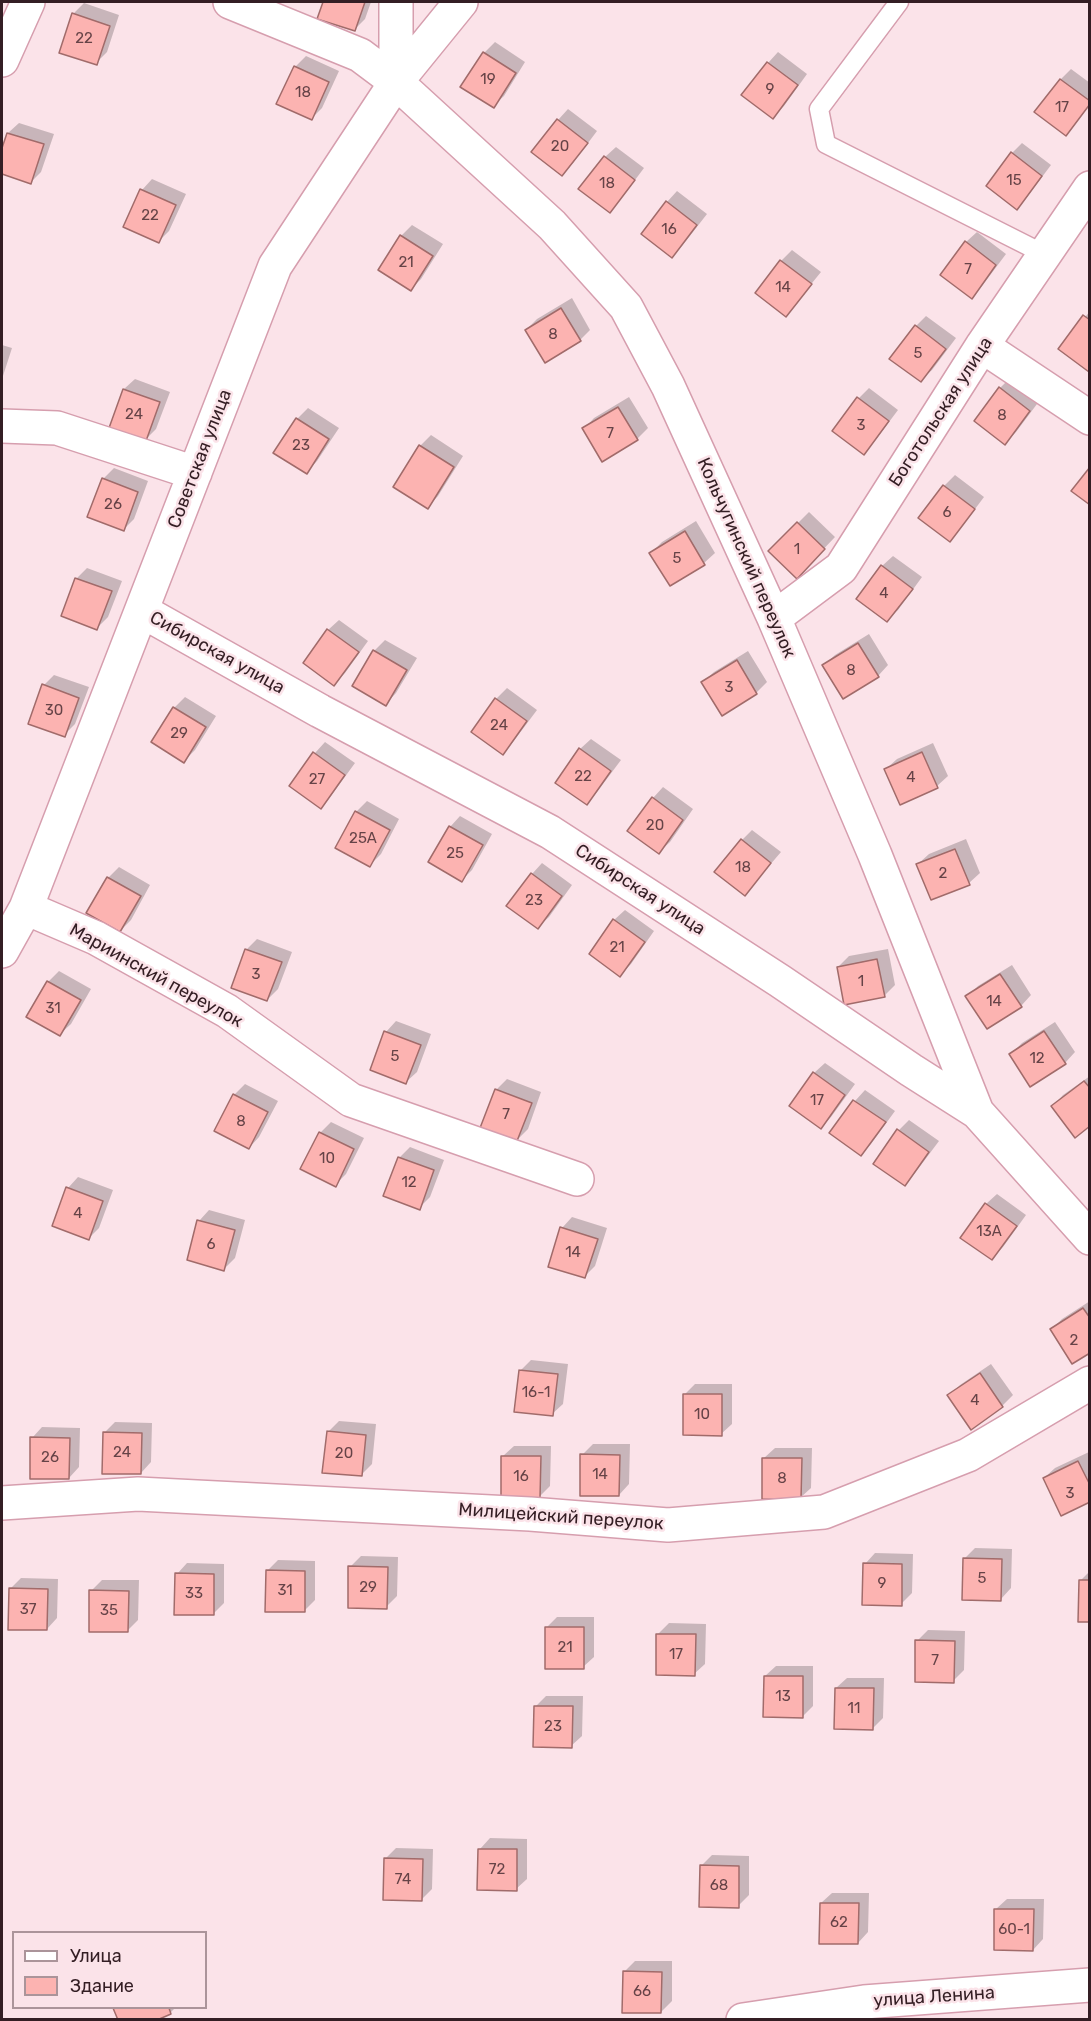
<!DOCTYPE html>
<meta charset="utf-8">
<style>
body{margin:0}
#map{position:relative;width:1091px;height:2021px;overflow:hidden;background:#fbe3e9;font-family:Rubik,sans-serif}
canvas{display:block}
.frame{position:absolute;inset:0;border:3px solid #341e24;pointer-events:none}
.legend{position:absolute;left:12px;top:1931px;width:195px;height:78px;box-sizing:border-box;background:#fbe3e9;border:2px solid #ab949a;margin:0;padding:8px 10px;list-style:none;font-size:18px;color:#341e24}
.legend li{display:flex;align-items:center;gap:12px;height:30px}
.legend b{width:30px;border:2px solid #ab949a}
</style>
<div id="map">
<canvas width="1091" height="2021"></canvas>
<div class="frame"></div>
<ul class="legend">
<li><b style="height:8px;background:#fff"></b>Улица</li>
<li><b style="height:16px;background:#fcb3b1"></b>Здание</li>
</ul>
</div>
<script>
const ctx = document.querySelector('canvas').getContext('2d');
ctx.lineJoin = 'round';
function fill(path, color) { ctx.fillStyle = color; ctx.fill(path, 'evenodd'); }
const toPath = rows => new Path2D(rows.map(r => 'M' + r).join(''));
function strokePath(path, color, width, dash) { ctx.strokeStyle = color; ctx.lineWidth = width; ctx.lineCap = dash ? 'butt' : 'round'; ctx.setLineDash(dash || []); ctx.stroke(path); }
function label(font, color, halo, rows, align = 'center') {
  ctx.font = font + ' Rubik,sans-serif'; ctx.lineWidth = 5; ctx.setLineDash([]); ctx.textBaseline = 'middle'; ctx.strokeStyle = halo; ctx.fillStyle = color; for (const [text, x, y, turn = 0] of rows) {
    ctx.save(); ctx.translate(x, y); ctx.rotate((+turn || 0) * Math.PI / 180); ctx.textAlign = isNaN(turn) ? turn : align; if (halo) ctx.strokeText(text, 0, 0); ctx.fillText(text, 0, 0); ctx.restore();
  }
}
fill(toPath([
 [325,2,371,2,365,19,354,30,319,18],
 [84,3,119,15,107,52,96,63,73,14],
 [495,42,525,62,504,96,493,106,484,53],
 [778,52,807,74,784,106,773,117,768,63],
 [306,56,339,71,322,108,312,118,295,67],
 [1071,69,1090,83,1090,105,1066,134,1036,112,1061,79],
 [568,109,597,131,573,163,562,174,558,120],
 [19,123,54,134,41,172,31,182,2,173,2,153,8,133],
 [1022,143,1051,165,1027,197,1017,208,1012,153],
 [616,147,644,168,620,200,609,211,605,157],
 [152,179,186,194,169,231,159,241,142,190],
 [677,191,707,214,682,246,672,256,667,202],
 [412,225,443,244,421,279,411,289,401,236],
 [977,232,1006,254,982,286,971,297,966,242],
 [792,250,821,272,786,315,757,293,781,261],
 [572,298,590,330,580,340,526,330,537,319],
 [1090,311,1089,370,1060,349],
 [926,316,956,338,932,370,921,380,916,326],
 [2,345,12,348,2,379],
 [1010,378,1040,400,1016,432,1005,443,1000,388],
 [135,379,170,392,156,429,145,440,111,427,124,389],
 [869,388,898,410,874,442,864,453,859,398],
 [629,397,648,428,637,439,584,429,594,418],
 [308,408,339,428,317,461,307,472,276,453,297,419],
 [431,435,463,456,438,496,428,507,420,446],
 [114,468,148,481,134,519,124,529,103,479],
 [955,475,984,497,960,529,950,540,920,518,944,486],
 [809,512,835,537,797,577,770,551],
 [696,521,715,553,704,563,670,584,651,553,662,542],
 [893,556,922,577,898,610,887,620,882,566],
 [87,568,122,581,108,617,97,628,62,615,77,578],
 [339,620,368,641,345,673,334,684,328,630],
 [869,634,888,665,878,676,824,665,835,655],
 [385,640,417,658,396,693,386,704,354,685,374,651],
 [748,651,767,682,756,693,722,713,703,682,714,672],
 [54,675,89,687,75,724,64,735,44,685],
 [507,688,537,710,513,742,503,753,496,699],
 [185,697,216,716,195,750,184,761,153,741,174,708],
 [591,739,621,760,597,792,587,803,580,749],
 [325,742,355,763,331,796,321,807,291,785,315,753],
 [933,743,948,776,937,786,886,769,897,759],
 [663,787,693,809,670,842,659,852,653,798],
 [367,801,399,819,381,854,370,865,356,812],
 [460,816,492,834,472,870,462,880,450,827],
 [752,830,781,852,745,894,742,840],
 [966,839,980,873,969,883,918,864,929,854],
 [542,863,572,885,549,917,538,927,532,874],
 [119,867,150,885,131,920,120,931,108,878],
 [625,910,654,931,631,964,620,975,614,920],
 [257,939,292,952,278,989,267,1000,232,987,247,949],
 [888,949,895,985,884,996,838,967,849,956],
 [1012,965,1031,995,1021,1006,967,997,978,986],
 [59,971,91,989,71,1024,60,1034,48,982],
 [396,1021,431,1034,417,1072,406,1082,386,1032],
 [1055,1022,1075,1052,1065,1063,1011,1054,1022,1043],
 [825,1063,855,1084,831,1117,820,1128,814,1073],
 [1090,1076,1090,1124,1053,1106,1063,1095],
 [507,1079,541,1092,528,1129,517,1140,496,1090],
 [245,1084,278,1101,259,1137,249,1148,234,1095],
 [865,1090,895,1111,871,1144,861,1154,831,1133,855,1101],
 [909,1120,939,1141,915,1173,905,1184,899,1130],
 [331,1122,364,1138,346,1174,335,1185,320,1133],
 [410,1147,444,1160,430,1197,419,1208,399,1158],
 [78,1177,113,1190,99,1228,89,1238,68,1188],
 [997,1194,1026,1215,1003,1247,992,1258,986,1204],
 [209,1210,245,1220,235,1258,224,1269,199,1221],
 [572,1217,607,1228,595,1266,585,1276,562,1228],
 [1090,1301,1090,1351,1052,1329,1062,1319],
 [531,1360,568,1364,563,1404,552,1414,520,1371],
 [991,1364,1013,1395,1002,1406,949,1396,960,1385],
 [695,1384,732,1384,732,1424,721,1434,685,1394],
 [339,1421,376,1424,372,1464,361,1475,328,1432],
 [115,1422,152,1423,151,1462,141,1473,104,1433],
 [42,1427,80,1428,79,1467,69,1478,32,1438],
 [593,1444,630,1444,629,1484,619,1495,582,1455],
 [514,1446,551,1446,550,1486,539,1497,503,1456],
 [775,1448,812,1448,811,1488,800,1498,764,1458],
 [1089,1452,1090,1500,1044,1478,1055,1468],
 [975,1548,1012,1549,1011,1588,1001,1599,964,1559],
 [875,1553,913,1554,912,1593,901,1604,865,1564],
 [361,1556,398,1557,397,1596,386,1607,350,1567],
 [278,1560,315,1561,315,1600,304,1611,267,1571],
 [187,1563,224,1564,224,1603,213,1614,177,1574],
 [1090,1571,1090,1620,1080,1581],
 [21,1578,58,1579,57,1618,47,1629,10,1589],
 [102,1580,139,1580,138,1620,127,1631,91,1591],
 [557,1617,594,1617,594,1657,583,1667,547,1627],
 [669,1623,706,1624,705,1664,694,1674,658,1634],
 [928,1630,965,1631,964,1670,953,1681,917,1641],
 [776,1666,813,1666,813,1706,802,1717,765,1676],
 [847,1678,884,1678,883,1718,873,1728,836,1688],
 [546,1696,583,1696,582,1736,571,1746,535,1707],
 [490,1838,527,1839,527,1879,516,1889,480,1849],
 [396,1848,433,1849,432,1889,422,1899,385,1859],
 [712,1855,749,1856,749,1895,738,1906,701,1866],
 [832,1893,869,1893,868,1932,858,1943,821,1903],
 [1007,1899,1044,1899,1043,1939,1033,1950,996,1909],
 [635,1961,672,1961,672,2001,661,2012,624,1972],
 [115,2008,175,2008,170,2013,119,2020]
]), '#0003');
const building = toPath([
 [323,2,365,2,355,31,317,19,323,2],
 [72,13,110,26,97,65,59,53,72,13],
 [483,52,516,73,494,108,460,87,483,52],
 [767,62,798,85,773,119,741,95,767,62],
 [294,66,329,82,312,120,276,104,294,66],
 [1060,79,1090,101,1090,104,1066,136,1034,112,1060,79],
 [557,119,588,143,562,176,531,152,557,119],
 [7,133,44,144,31,184,2,174,2,148,7,133],
 [1011,152,1042,176,1017,210,986,186,1011,152],
 [604,156,635,180,610,213,578,189,604,156],
 [140,189,176,205,159,243,123,227,140,189],
 [666,201,697,225,672,258,641,234,666,201],
 [400,235,433,256,411,291,378,270,400,235],
 [965,241,996,265,972,299,940,275,965,241],
 [780,260,812,284,786,317,755,293,780,260],
 [561,308,581,341,545,363,525,330,561,308],
 [1083,315,1090,320,1089,372,1058,349,1083,315],
 [915,325,946,349,921,382,889,359,915,325],
 [999,387,1030,411,1005,445,974,421,999,387],
 [123,389,160,402,146,441,109,428,123,389],
 [857,397,889,421,864,455,832,431,857,397],
 [618,407,638,440,602,462,582,428,618,407],
 [296,418,329,439,307,474,273,453,296,418],
 [419,445,454,467,428,509,393,487,419,445],
 [1090,467,1090,505,1071,491,1090,467],
 [102,478,138,492,124,531,87,517,102,478],
 [943,485,975,509,950,542,918,518,943,485],
 [797,522,825,549,797,579,768,551,797,522],
 [685,531,705,565,670,586,649,553,685,531],
 [881,565,913,589,887,622,856,599,881,565],
 [75,578,112,591,97,630,61,616,75,578],
 [327,629,359,652,334,686,303,663,327,629],
 [858,643,879,677,843,699,822,665,858,643],
 [373,650,407,670,386,706,352,686,373,650],
 [737,660,757,694,722,716,701,682,737,660],
 [42,684,79,698,65,737,28,724,42,684],
 [495,698,527,721,503,755,471,732,495,698],
 [173,707,206,727,184,763,151,742,173,707],
 [579,748,611,771,587,805,555,783,579,748],
 [313,752,345,775,321,809,289,786,313,752],
 [922,752,938,788,900,805,884,769,922,752],
 [652,797,683,820,659,854,627,831,652,797],
 [355,811,390,830,370,867,335,848,355,811],
 [449,826,483,845,462,882,428,862,449,826],
 [741,839,771,863,745,896,714,872,741,839],
 [955,849,970,885,931,900,916,864,955,849],
 [531,873,562,896,538,929,506,906,531,873],
 [107,877,141,896,120,932,86,913,107,877],
 [613,919,645,942,620,977,589,954,613,919],
 [245,949,282,962,267,1001,231,988,245,949],
 [877,959,885,997,844,1005,837,967,877,959],
 [1000,974,1022,1007,987,1029,965,996,1000,974],
 [47,981,81,1000,60,1036,26,1017,47,981],
 [384,1031,421,1045,406,1084,370,1070,384,1031],
 [1044,1031,1066,1064,1030,1087,1009,1054,1044,1031],
 [813,1072,845,1095,821,1129,789,1106,813,1072],
 [1084,1081,1090,1088,1090,1126,1075,1138,1051,1106,1084,1081],
 [495,1089,532,1103,517,1141,480,1128,495,1089],
 [233,1094,268,1112,249,1149,214,1131,233,1094],
 [853,1100,886,1122,861,1156,829,1133,853,1100],
 [897,1129,929,1152,905,1186,873,1164,897,1129],
 [319,1132,354,1149,336,1187,300,1169,319,1132],
 [398,1157,434,1170,420,1210,383,1196,398,1157],
 [66,1187,103,1201,89,1240,52,1226,66,1187],
 [985,1203,1017,1226,992,1260,960,1238,985,1203],
 [197,1220,235,1230,224,1271,187,1260,197,1220],
 [560,1227,598,1239,585,1278,548,1267,560,1227],
 [1083,1308,1090,1318,1090,1353,1072,1364,1050,1329,1083,1308],
 [519,1370,558,1374,553,1416,514,1412,519,1370],
 [980,1373,1003,1407,971,1430,947,1395,980,1373],
 [683,1394,722,1394,722,1436,683,1435,683,1394],
 [327,1431,366,1435,362,1476,322,1473,327,1431],
 [103,1432,142,1433,141,1474,102,1474,103,1432],
 [30,1437,70,1438,69,1479,30,1479,30,1437],
 [580,1454,620,1455,619,1496,580,1496,580,1454],
 [501,1456,541,1456,540,1498,501,1497,501,1456],
 [762,1458,802,1458,801,1500,762,1499,762,1458],
 [1078,1461,1090,1485,1090,1502,1061,1516,1043,1478,1078,1461],
 [963,1558,1002,1559,1001,1601,962,1600,963,1558],
 [863,1563,902,1564,902,1606,862,1605,863,1563],
 [348,1566,388,1567,387,1609,348,1608,348,1566],
 [266,1570,305,1571,305,1612,265,1612,266,1570],
 [175,1573,214,1574,214,1615,174,1615,175,1573],
 [1079,1580,1090,1580,1090,1622,1078,1622,1079,1580],
 [9,1588,48,1589,47,1630,8,1630,9,1588],
 [89,1590,129,1591,128,1632,89,1632,89,1590],
 [545,1627,584,1627,584,1669,545,1669,545,1627],
 [656,1634,696,1634,695,1676,656,1675,656,1634],
 [915,1640,955,1641,954,1683,915,1682,915,1640],
 [764,1676,803,1676,803,1718,763,1717,764,1676],
 [835,1688,874,1688,873,1730,834,1729,835,1688],
 [534,1706,573,1706,572,1748,533,1747,534,1706],
 [478,1849,517,1849,517,1891,477,1890,478,1849],
 [384,1858,423,1859,422,1901,383,1900,384,1858],
 [700,1865,739,1866,739,1908,699,1907,700,1865],
 [820,1903,859,1903,858,1944,819,1944,820,1903],
 [994,1909,1034,1909,1033,1951,994,1950,994,1909],
 [623,1971,662,1972,661,2013,622,2013,623,1971],
 [113,2008,169,2008,171,2014,157,2020,118,2020,113,2008]
]);
fill(building, '#fcb3b1');
strokePath(building, '#a16b6a', 1.5);
const service = toPath([
 [899,2,819,109,826,144,1044,254]
]);
const minor = toPath([
 [230,2,360,55,396,82,552,225,626,307,668,386,774,618,875,855,977,1112],
 [396,2,396,82],
 [2,60,28,2],
 [982,346,1090,418],
 [2,426,57,428,195,473],
 [142,611,320,711,550,832,780,981,911,1070,977,1112,1090,1238],
 [774,618,841,568,982,346,1090,188],
 [26,908,96,938,227,1011,351,1100,577,1179],
 [2,951,26,908,275,266,396,82,461,2],
 [2,1503,138,1494,530,1514,668,1525,824,1512,968,1455,1090,1383],
 [743,2020,864,2002,1090,1985]
]);
strokePath(service, '#d69eae', 21);
strokePath(minor, '#d69eae', 36);
strokePath(service, '#fff', 18);
strokePath(minor, '#fff', 33);
label('15px', '#664347', null, [
 ["22",84,39],
 ["19",488,80],
 ["9",770,90],
 ["18",303,93],
 ["17",1062,108],
 ["20",560,147],
 ["15",1014,181],
 ["18",607,184],
 ["22",150,216],
 ["16",669,230],
 ["21",406,263],
 ["7",968,270],
 ["14",783,288],
 ["8",553,335],
 ["5",918,354],
 ["24",134,415],
 ["8",1002,416],
 ["3",861,426],
 ["7",610,434],
 ["23",301,446],
 ["26",113,505],
 ["6",947,513],
 ["1",797,550],
 ["5",677,559],
 ["4",884,594],
 ["8",851,671],
 ["3",729,688],
 ["30",54,711],
 ["24",499,726],
 ["29",179,734],
 ["22",583,777],
 ["4",911,778],
 ["27",317,780],
 ["20",655,826],
 ["25А",363,839],
 ["25",455,854],
 ["18",743,868],
 ["2",943,874],
 ["23",534,901],
 ["21",617,948],
 ["3",256,975],
 ["1",861,982],
 ["14",994,1002],
 ["31",53,1009],
 ["5",395,1057],
 ["12",1037,1059],
 ["17",817,1101],
 ["7",506,1115],
 ["8",241,1122],
 ["10",327,1159],
 ["12",409,1183],
 ["4",78,1214],
 ["13А",989,1232],
 ["6",211,1245],
 ["14",573,1253],
 ["2",1074,1341],
 ["16-1",536,1393],
 ["4",975,1401],
 ["10",702,1415],
 ["24",122,1453],
 ["20",344,1454],
 ["26",50,1458],
 ["14",600,1475],
 ["16",521,1477],
 ["8",782,1479],
 ["3",1070,1494],
 ["5",982,1579],
 ["9",882,1584],
 ["29",368,1588],
 ["31",285,1591],
 ["33",194,1594],
 ["37",28,1610],
 ["35",109,1611],
 ["21",565,1648],
 ["17",676,1655],
 ["7",935,1661],
 ["13",783,1697],
 ["11",854,1709],
 ["23",553,1727],
 ["72",497,1870],
 ["74",403,1880],
 ["68",719,1886],
 ["62",839,1923],
 ["60-1",1014,1930],
 ["66",642,1992]
]);
label('18px', '#341e24', '#fbe3e9', [
 ["Боготольская улица",941,412,-57],
 ["Советская улица",200,459,-69],
 ["Кольчугинский переулок",746,558,66],
 ["Сибирская улица",217,653,29],
 ["Сибирская улица",640,890,33],
 ["Мариинский переулок",156,976,29],
 ["Милицейский переулок",561,1517,4],
 ["улица Ленина",934,1997,-4]
]);
</script>
